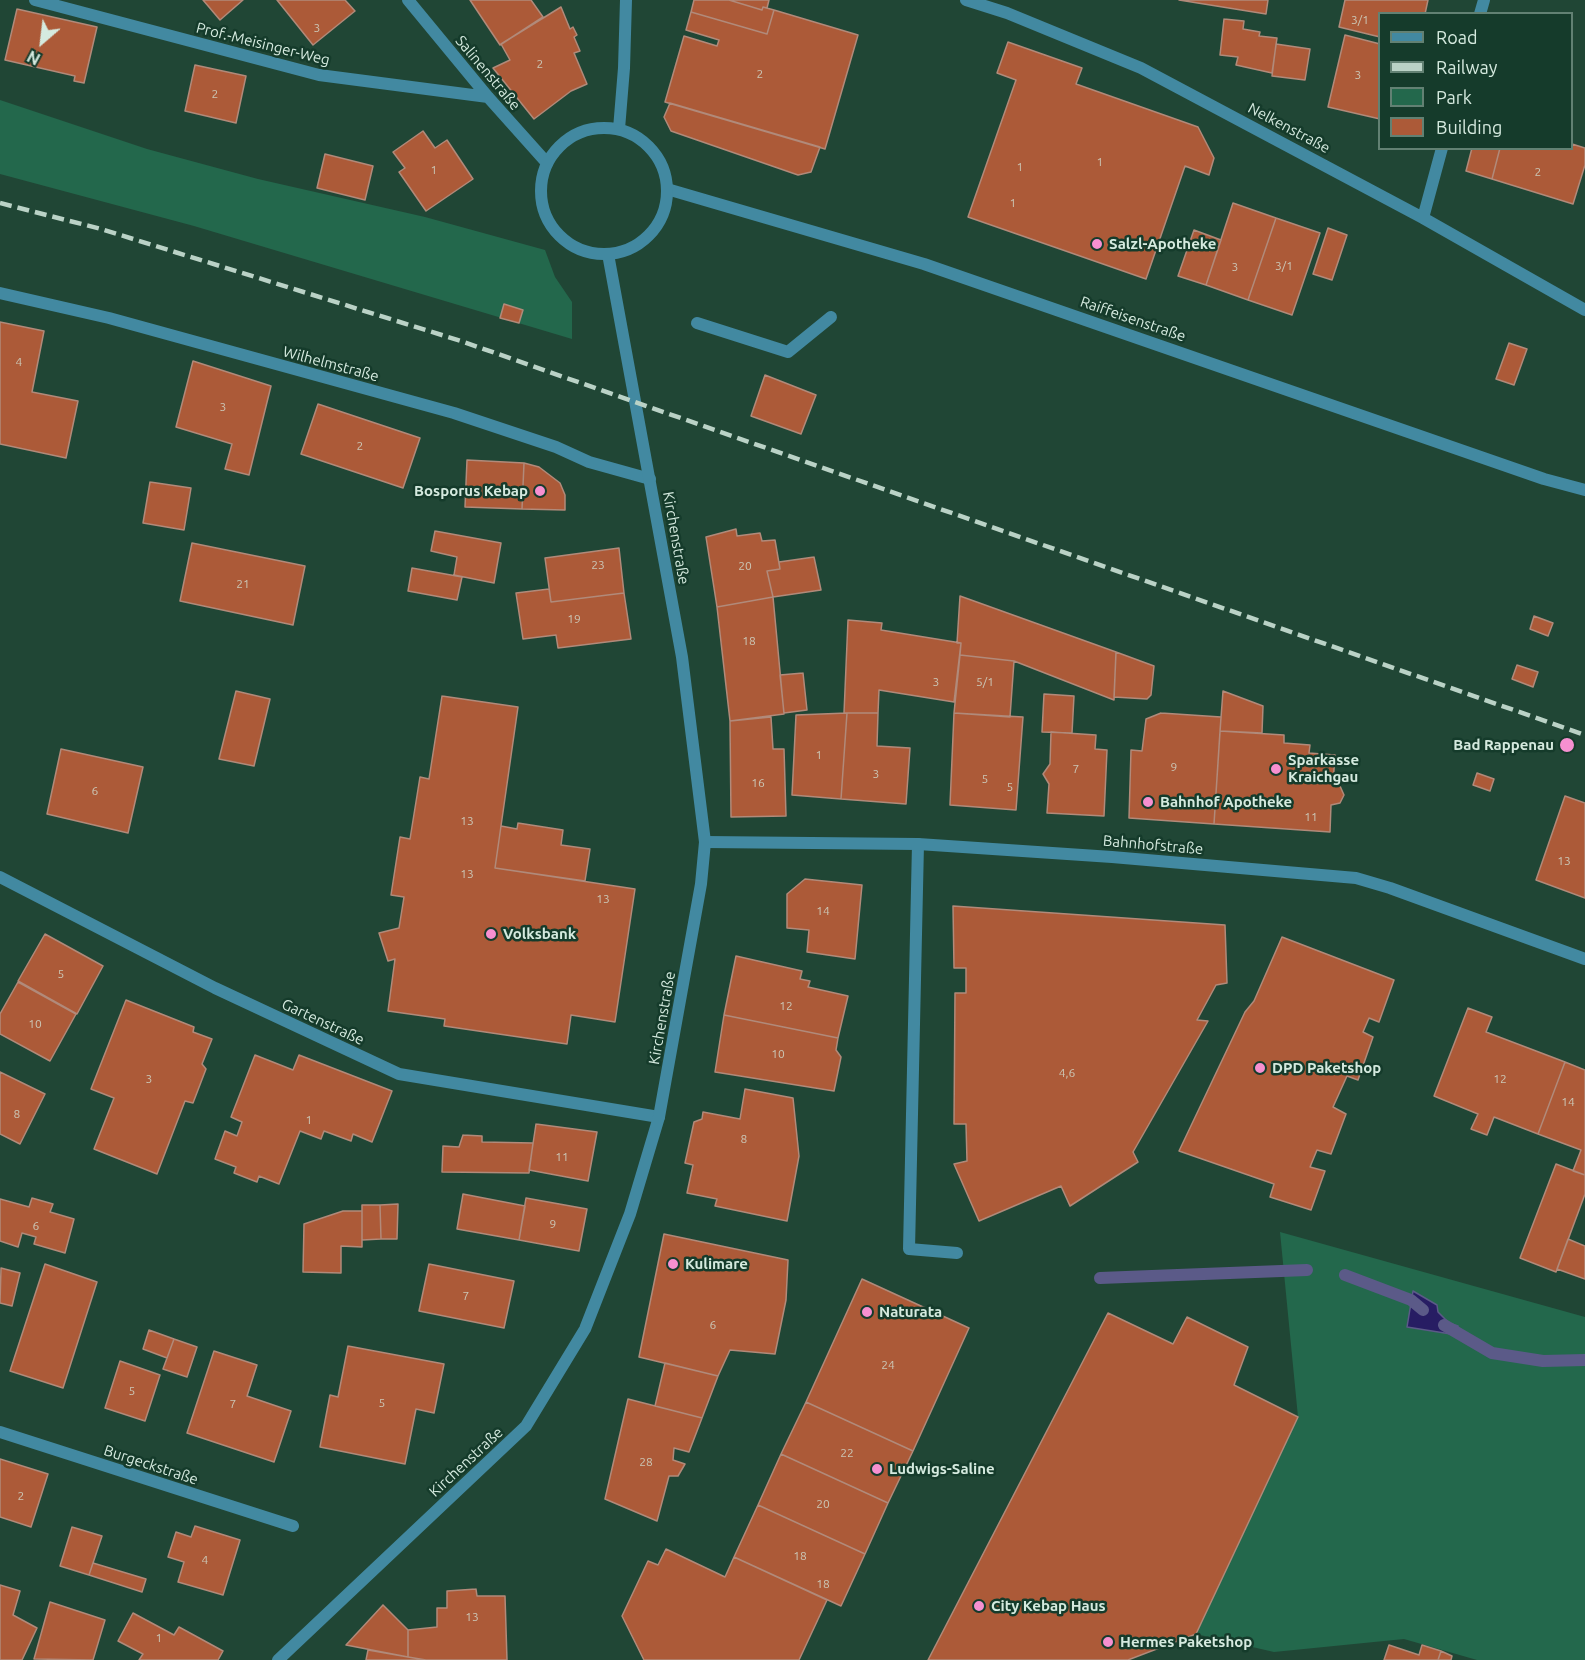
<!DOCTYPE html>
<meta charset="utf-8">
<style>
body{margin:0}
#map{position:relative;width:1585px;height:1660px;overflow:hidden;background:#204635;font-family:Ubuntu,sans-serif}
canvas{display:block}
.legend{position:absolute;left:1378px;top:12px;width:195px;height:138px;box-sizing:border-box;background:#153b2b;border:2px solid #628173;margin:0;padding:8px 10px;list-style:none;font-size:18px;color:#d5eadf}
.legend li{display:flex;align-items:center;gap:12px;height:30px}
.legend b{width:30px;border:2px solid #628173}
.north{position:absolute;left:12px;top:12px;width:60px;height:60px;-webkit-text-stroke:4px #153b2b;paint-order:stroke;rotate:208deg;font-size:16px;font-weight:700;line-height:24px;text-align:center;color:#d5eadf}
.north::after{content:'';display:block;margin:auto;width:21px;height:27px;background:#d5eadf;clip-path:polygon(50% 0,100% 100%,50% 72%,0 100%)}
</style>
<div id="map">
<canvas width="1585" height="1660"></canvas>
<ul class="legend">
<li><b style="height:8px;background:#4289a1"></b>Road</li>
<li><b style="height:8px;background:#bad2c6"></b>Railway</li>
<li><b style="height:16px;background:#23684c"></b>Park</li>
<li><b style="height:16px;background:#ac5a38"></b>Building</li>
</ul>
<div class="north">N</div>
</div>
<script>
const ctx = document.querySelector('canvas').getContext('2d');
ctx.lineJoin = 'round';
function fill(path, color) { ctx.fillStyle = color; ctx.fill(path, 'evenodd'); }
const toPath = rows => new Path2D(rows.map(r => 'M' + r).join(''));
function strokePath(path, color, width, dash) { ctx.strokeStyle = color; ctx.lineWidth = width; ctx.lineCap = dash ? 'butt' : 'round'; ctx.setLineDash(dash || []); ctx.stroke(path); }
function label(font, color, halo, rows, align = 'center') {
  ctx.font = font + ' Ubuntu,sans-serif'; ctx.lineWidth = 5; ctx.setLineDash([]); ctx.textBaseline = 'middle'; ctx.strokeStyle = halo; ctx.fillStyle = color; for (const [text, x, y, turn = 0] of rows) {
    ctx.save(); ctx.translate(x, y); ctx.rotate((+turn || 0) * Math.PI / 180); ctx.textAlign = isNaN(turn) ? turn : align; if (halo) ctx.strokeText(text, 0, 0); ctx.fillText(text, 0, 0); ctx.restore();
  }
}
fill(toPath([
 [0,100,147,149,258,179,425,217,545,250,555,277,572,302,572,339,194,226,0,174],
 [1280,1232,1585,1317,1585,1660,1477,1660,1404,1639,1274,1652,1196,1634,1298,1417]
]), '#23684c');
const water = toPath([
 [1413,1291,1437,1305,1438,1312,1449,1323,1458,1326,1457,1335,1407,1327,1413,1291]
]);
fill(water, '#271d63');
strokePath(water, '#5b5a88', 1.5);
strokePath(toPath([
 [1345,1275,1411,1300,1423,1310],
 [1100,1278,1307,1270],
 [1444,1325,1492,1353,1543,1361,1585,1360]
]), '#5b5a88', 12);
const building = toPath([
 [203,0,243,0,220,20,203,0],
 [277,0,345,0,355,11,313,45,277,0],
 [470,0,531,0,543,17,500,45,470,0],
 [694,0,729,0,762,10,763,7,774,10,767,34,691,12,694,0],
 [729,0,769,0,767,8,763,7,762,10,729,0],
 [1179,0,1268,0,1266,14,1179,0],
 [1345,0,1428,0,1425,14,1380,14,1380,37,1339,27,1345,0],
 [561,7,570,29,573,27,577,35,574,37,580,51,574,53,587,84,571,91,534,119,493,68,510,60,501,44,561,7],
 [17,9,97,27,84,83,74,81,75,76,5,60,17,9],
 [774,10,858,35,825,149,665,102,684,36,717,46,719,40,686,30,691,12,767,34,774,10],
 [1224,19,1244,21,1243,29,1260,32,1259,36,1277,38,1272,73,1236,65,1238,57,1220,55,1224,19],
 [1345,35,1380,44,1380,119,1328,107,1345,35],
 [1008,42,1082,68,1076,84,1198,127,1214,158,1209,175,1185,166,1146,279,968,217,1016,80,997,73,1008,42],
 [1276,44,1310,49,1305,80,1272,76,1276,44],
 [195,65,246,76,236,123,185,111,195,65],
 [670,103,820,147,811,172,798,175,671,131,664,117,670,103],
 [423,131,435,148,447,140,473,179,426,211,399,172,405,168,393,152,423,131],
 [1572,144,1585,148,1585,165,1573,204,1492,179,1500,148,1572,148,1572,144],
 [1472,148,1500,148,1492,179,1466,171,1472,148],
 [325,154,373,166,365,200,317,188,325,154],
 [1233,203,1276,218,1248,300,1206,285,1233,203],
 [1276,218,1320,233,1292,315,1248,300,1276,218],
 [1328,228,1347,235,1332,280,1313,274,1328,228],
 [1194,230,1221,240,1206,285,1178,276,1194,230],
 [504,304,523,310,519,323,500,318,504,304],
 [0,322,44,331,32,392,78,401,66,458,0,444,0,322],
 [1509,343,1527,349,1514,385,1496,379,1509,343],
 [193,361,271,386,249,475,225,469,232,444,176,427,193,361],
 [765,375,816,395,801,434,751,416,765,375],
 [318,404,420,438,403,488,301,454,318,404],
 [467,460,524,463,522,509,465,507,467,460],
 [524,463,539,467,560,483,565,495,565,510,522,509,524,463],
 [150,482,191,488,184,530,143,523,150,482],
 [736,529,737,536,760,533,762,541,775,540,780,569,767,571,773,597,717,607,706,537,736,529],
 [435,531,501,543,494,583,454,575,457,557,431,551,435,531],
 [192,543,305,566,293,625,180,601,192,543],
 [619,548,624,593,551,602,545,558,619,548],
 [814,557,821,590,773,597,767,571,780,569,779,562,814,557],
 [412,568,462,577,457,600,408,591,412,568],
 [549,589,551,602,624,593,631,639,558,648,556,635,523,639,516,593,549,589],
 [960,596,1116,652,1114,700,1014,661,960,655,961,643,957,643,960,596],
 [773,597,784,714,730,721,717,607,773,597],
 [1534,616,1553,623,1548,636,1530,629,1534,616],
 [848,620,882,623,881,630,961,643,954,702,879,690,878,713,844,713,848,620],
 [1116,652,1154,666,1151,695,1147,699,1114,697,1116,652],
 [960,655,1014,661,1010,717,954,713,960,655],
 [1517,665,1538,672,1533,687,1512,679,1517,665],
 [803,673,807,710,784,713,780,675,803,673],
 [236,691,270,699,254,766,219,759,236,691],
 [1223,691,1263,706,1262,733,1220,731,1223,691],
 [1044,694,1074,696,1072,733,1042,732,1044,694],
 [442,696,518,707,495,868,635,889,615,1022,571,1015,567,1044,444,1026,445,1019,388,1011,395,959,388,961,379,933,399,928,404,897,391,895,400,837,410,839,420,777,429,779,442,696],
 [847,713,841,799,792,795,796,715,847,713],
 [847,713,878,713,877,746,910,748,906,804,841,799,847,713],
 [954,713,1023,717,1016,810,950,805,954,713],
 [1161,713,1221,717,1214,824,1129,818,1131,750,1142,751,1146,719,1161,713],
 [771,717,773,749,784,749,786,816,731,817,730,721,771,717],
 [1220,731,1284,735,1284,743,1310,745,1309,753,1335,755,1333,784,1340,786,1344,795,1340,803,1331,805,1330,832,1214,824,1220,731],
 [1051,732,1096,735,1095,749,1107,750,1104,816,1047,813,1049,784,1043,774,1050,764,1051,732],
 [61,749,143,767,128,833,47,814,61,749],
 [1477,773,1494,779,1490,791,1473,785,1477,773],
 [1565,796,1585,803,1585,898,1536,880,1565,796],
 [518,823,563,830,561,845,590,849,585,881,495,868,501,826,517,829,518,823],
 [805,879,862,885,855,959,807,952,809,930,787,928,787,894,805,879],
 [953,906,1225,925,1227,983,1216,985,1197,1020,1208,1021,1133,1152,1138,1162,1070,1206,1061,1186,979,1221,954,1164,967,1161,966,1124,954,1124,955,993,966,993,966,968,954,968,953,906],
 [45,934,103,966,77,1014,18,981,45,934],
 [1282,937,1394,980,1379,1022,1369,1018,1363,1032,1373,1037,1358,1080,1347,1076,1333,1107,1346,1114,1331,1154,1317,1150,1310,1167,1325,1171,1311,1210,1270,1197,1274,1184,1179,1151,1245,1012,1254,1001,1282,937],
 [736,956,802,971,800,979,810,981,808,987,848,996,838,1038,724,1015,736,956],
 [18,982,76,1014,50,1061,0,1034,0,1014,18,982],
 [126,1000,194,1027,193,1032,212,1039,202,1064,206,1069,193,1103,185,1101,157,1174,94,1149,114,1098,91,1089,126,1000],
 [1468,1008,1492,1017,1486,1032,1565,1062,1538,1134,1494,1117,1487,1135,1471,1129,1478,1114,1434,1096,1468,1008],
 [724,1015,838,1038,836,1050,841,1057,834,1091,715,1072,724,1015],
 [255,1055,293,1070,299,1055,392,1091,372,1142,353,1134,351,1141,324,1131,321,1139,300,1131,279,1184,259,1176,257,1182,234,1173,236,1167,215,1159,225,1131,237,1136,242,1122,231,1117,255,1055],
 [1565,1062,1585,1070,1585,1175,1573,1171,1581,1150,1538,1134,1565,1062],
 [0,1072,45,1094,20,1144,0,1134,0,1072],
 [745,1089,793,1098,799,1156,787,1221,715,1206,717,1199,687,1193,693,1165,685,1163,694,1122,702,1119,703,1112,740,1119,745,1089],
 [536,1124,597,1132,588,1181,529,1170,536,1124],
 [463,1135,482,1136,482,1142,533,1143,529,1173,442,1172,443,1146,459,1147,463,1135],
 [1556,1164,1585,1175,1585,1194,1556,1272,1520,1258,1556,1164],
 [463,1194,525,1206,519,1240,457,1229,463,1194],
 [32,1198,53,1204,50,1212,74,1219,65,1253,34,1244,36,1237,22,1233,18,1247,0,1241,0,1199,29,1207,32,1198],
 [526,1198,587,1209,579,1251,519,1240,526,1198],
 [398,1204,397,1239,381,1239,380,1205,398,1204],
 [362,1205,380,1205,381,1239,362,1240,362,1205],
 [343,1211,362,1211,362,1247,341,1246,341,1273,303,1272,304,1224,343,1211],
 [664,1234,788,1260,786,1300,775,1354,730,1350,718,1376,639,1357,664,1234],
 [1568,1239,1585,1246,1585,1279,1557,1269,1568,1239],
 [45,1264,97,1282,63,1388,10,1371,45,1264],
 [429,1264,514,1281,504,1328,419,1311,429,1264],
 [1,1268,20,1273,12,1306,0,1303,1,1268],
 [862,1279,969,1328,913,1451,806,1402,862,1279],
 [1108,1313,1173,1344,1187,1317,1248,1347,1234,1385,1298,1417,1196,1634,1128,1660,928,1660,1108,1313],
 [149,1330,174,1339,167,1358,143,1349,149,1330],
 [174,1339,197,1347,187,1377,163,1369,174,1339],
 [348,1346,444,1364,434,1413,416,1409,405,1464,320,1447,330,1395,338,1397,348,1346],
 [214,1351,257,1365,247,1396,291,1411,274,1462,187,1433,214,1351],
 [120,1361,160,1375,145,1421,105,1408,120,1361],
 [665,1363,718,1376,702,1418,655,1406,665,1363],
 [628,1399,702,1418,689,1452,674,1448,673,1460,685,1464,678,1476,669,1476,657,1521,605,1499,628,1399],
 [806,1402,913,1451,888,1503,781,1454,806,1402],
 [781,1454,888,1503,865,1554,758,1505,781,1454],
 [0,1459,48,1474,31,1527,0,1517,0,1459],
 [758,1505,865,1554,841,1606,734,1557,758,1505],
 [195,1526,240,1540,223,1595,178,1582,184,1562,168,1557,176,1532,191,1537,195,1526],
 [72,1527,102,1536,89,1575,60,1566,72,1527],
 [666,1549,725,1577,734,1557,827,1600,799,1660,644,1660,622,1616,648,1561,658,1565,666,1549],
 [93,1563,146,1579,142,1592,89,1575,93,1563],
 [0,1585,20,1591,13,1615,37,1628,22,1660,0,1660,0,1585],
 [476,1589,477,1596,505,1596,507,1660,426,1660,408,1657,408,1630,437,1627,437,1608,447,1608,447,1591,476,1589],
 [50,1602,105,1620,93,1660,34,1659,50,1602],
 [383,1605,408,1630,408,1657,346,1645,383,1605],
 [133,1613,174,1635,179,1627,223,1651,218,1660,139,1660,143,1654,118,1641,133,1613],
 [1389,1645,1419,1655,1422,1645,1441,1651,1438,1660,1384,1660,1389,1645],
 [368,1650,408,1657,426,1660,366,1660,368,1650],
 [1441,1651,1452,1656,1451,1660,1438,1660,1441,1651]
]);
fill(building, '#ac5a38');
strokePath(building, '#b18a7a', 1.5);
strokePath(toPath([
 [697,323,788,352,831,317],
 [918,844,909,1249,957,1253]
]), '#4289a1', 12);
strokePath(toPath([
 [35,0,319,75,488,97],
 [408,0,488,97,547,163],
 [966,0,1007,13,1141,68,1423,218,1585,310],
 [1480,14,1484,0],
 [667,189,924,264,1544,479,1585,490],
 [1423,218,1442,148],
 [0,293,109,318,454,413,556,447,589,462,650,479],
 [705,842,918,844,1112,857,1356,878,1390,888,1585,959],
 [0,877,215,988,399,1074,659,1117],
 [0,1432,293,1526]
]), '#4289a1', 12);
strokePath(toPath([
 '541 191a63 63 0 1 1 126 0a63 63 0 1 1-126 0Z',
 [619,129,624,68,626,0],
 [278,1660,526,1426,585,1329,630,1214,659,1117,701,884,705,842,682,657,608,254]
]), '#4289a1', 12);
strokePath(toPath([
 [0,203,101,229,461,341,1585,735]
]), '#bad2c6', 4.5, [12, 6]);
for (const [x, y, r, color] of [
 [1097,244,6,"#f690d0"],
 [540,491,6,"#f690d0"],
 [1567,745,8,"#f690d0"],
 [1276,769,6,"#f690d0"],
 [1148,802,6,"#f690d0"],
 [491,934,6,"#f690d0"],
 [1260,1068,6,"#f690d0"],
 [673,1264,6,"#f690d0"],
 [867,1312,6,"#f690d0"],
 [877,1469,6,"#f690d0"],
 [979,1606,6,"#f690d0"],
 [1108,1642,6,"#f690d0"]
]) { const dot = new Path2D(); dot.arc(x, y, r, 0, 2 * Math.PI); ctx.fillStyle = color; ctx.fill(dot); strokePath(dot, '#153b2b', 2); }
label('12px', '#cbc6b5', null, [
 ["3/1",1360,20],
 ["3",317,28],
 ["2",540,64],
 ["2",760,74],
 ["3",1358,75],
 ["2",215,94],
 ["1",1100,162],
 ["1",1020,167],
 ["1",434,170],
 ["2",1538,172],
 ["1",1013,203],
 ["3/1",1284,266],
 ["3",1235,267],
 ["4",19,362],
 ["3",223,407],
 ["2",360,446],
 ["23",598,565],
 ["20",745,566],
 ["21",243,584],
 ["19",574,619],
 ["18",749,641],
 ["3",936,682],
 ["5/1",985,682],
 ["1",819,755],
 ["9",1174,767],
 ["7",1076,769],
 ["3",876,774],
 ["5",985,779],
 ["16",758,783],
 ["5",1010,787],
 ["6",95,791],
 ["11",1311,817],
 ["13",467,821],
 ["13",1564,861],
 ["13",467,874],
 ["13",603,899],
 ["14",823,911],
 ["5",61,974],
 ["12",786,1006],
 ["10",35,1024],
 ["10",778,1054],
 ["4,6",1067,1073],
 ["3",149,1079],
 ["12",1500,1079],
 ["14",1568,1102],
 ["8",17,1114],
 ["1",309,1120],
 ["8",744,1139],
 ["11",562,1157],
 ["9",553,1224],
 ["6",36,1226],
 ["7",466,1296],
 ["6",713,1325],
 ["24",888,1365],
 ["5",132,1391],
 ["5",382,1403],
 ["7",233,1404],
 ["22",847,1453],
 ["28",646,1462],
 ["2",21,1496],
 ["20",823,1504],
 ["18",800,1556],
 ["4",205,1560],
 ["18",823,1584],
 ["13",472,1617],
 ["1",159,1638]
]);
label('15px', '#d5eadf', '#153b2b', [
 ["Prof.-Meisinger-Weg",263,44,14],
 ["Salinenstraße",488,73,50],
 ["Nelkenstraße",1289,128,28],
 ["Raiffeisenstraße",1133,319,19],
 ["Wilhelmstraße",331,364,15],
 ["Kirchenstraße",676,538,80],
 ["Bahnhofstraße",1153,845,5],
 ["Kirchenstraße",662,1018,-80],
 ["Gartenstraße",323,1022,25],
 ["Kirchenstraße",466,1462,-43],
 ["Burgeckstraße",151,1465,18]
]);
label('bold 15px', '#d5eadf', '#153b2b', [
 ["Salzl-Apotheke",1109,244],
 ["Bosporus Kebap",528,491,"right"],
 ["Bad Rappenau",1554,745,"right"],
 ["Sparkasse",1288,760],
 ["Kraichgau",1288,777],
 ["Bahnhof Apotheke",1160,802],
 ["Volksbank",503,934],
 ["DPD Paketshop",1272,1068],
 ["Kulimare",685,1264],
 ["Naturata",879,1312],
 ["Ludwigs-Saline",889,1469],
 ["City Kebap Haus",991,1606],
 ["Hermes Paketshop",1120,1642]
], 'left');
</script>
